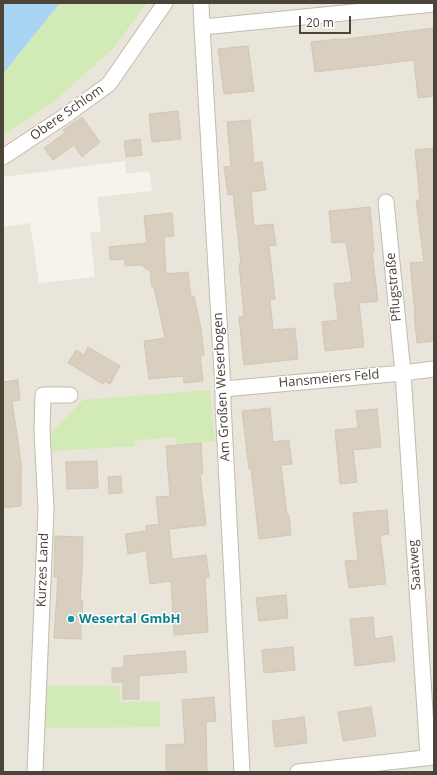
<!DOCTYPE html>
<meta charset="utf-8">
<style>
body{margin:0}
#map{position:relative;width:437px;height:775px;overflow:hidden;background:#f6f3ec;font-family:"Open Sans",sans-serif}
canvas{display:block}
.frame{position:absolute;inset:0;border:4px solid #4b4439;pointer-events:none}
.scale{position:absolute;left:299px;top:16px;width:52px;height:18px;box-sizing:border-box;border:2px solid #4b4439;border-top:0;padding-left:5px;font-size:12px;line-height:14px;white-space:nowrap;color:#4b4439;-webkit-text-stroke:3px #fff;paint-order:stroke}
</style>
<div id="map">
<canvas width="437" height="775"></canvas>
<div class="frame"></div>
<div class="scale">20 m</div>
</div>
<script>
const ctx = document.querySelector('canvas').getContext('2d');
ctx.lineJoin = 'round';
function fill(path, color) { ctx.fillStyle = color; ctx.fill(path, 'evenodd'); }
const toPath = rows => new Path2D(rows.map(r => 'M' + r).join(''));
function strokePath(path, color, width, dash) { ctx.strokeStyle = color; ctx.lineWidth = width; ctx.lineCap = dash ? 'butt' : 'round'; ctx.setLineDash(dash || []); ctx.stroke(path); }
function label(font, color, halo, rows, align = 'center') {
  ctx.font = font + ' "Open Sans",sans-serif'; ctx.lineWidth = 3; ctx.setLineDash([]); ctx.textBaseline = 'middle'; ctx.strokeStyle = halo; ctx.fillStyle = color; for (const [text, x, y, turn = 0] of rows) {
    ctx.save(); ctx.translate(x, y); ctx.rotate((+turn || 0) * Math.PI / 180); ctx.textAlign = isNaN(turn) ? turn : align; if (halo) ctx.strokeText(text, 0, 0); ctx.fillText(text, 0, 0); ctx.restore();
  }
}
fill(toPath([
 [147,3,434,3,434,772,3,772,3,227,30,223,39,283,95,277,90,233,101,231,97,197,152,191,149,171,126,174,125,161,3,177,3,136,54,102,114,48],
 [210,390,176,444,174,437,134,441,135,446,51,433],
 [42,686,120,686,120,702,160,702,160,727]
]), '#eae5da');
fill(toPath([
 [60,3,147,3,114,48,54,102,3,136,3,74],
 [210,390,215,441,176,444,174,437,135,441,135,446,52,451,51,433,83,400],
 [42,686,120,686,120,702,160,702,160,727,42,728]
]), '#d2eab5');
fill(toPath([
 [3,3,60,3,3,74]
]), '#a9d4f2');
const building = toPath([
 [434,28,434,96,418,98,414,60,368,66,315,72,311,42,339,39,339,40,434,28],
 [248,46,254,91,224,94,218,49,248,46],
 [178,111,181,139,152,142,149,114,178,111],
 [82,117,100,142,82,157,74,145,53,160,44,148,65,133,63,130,82,117],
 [250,120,254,163,262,162,266,190,251,192,254,226,273,224,276,245,269,246,275,299,270,299,273,330,295,328,298,359,244,365,239,317,244,316,239,264,241,263,233,194,228,195,224,167,231,166,227,122,250,120],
 [140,139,142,155,126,157,124,141,140,139],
 [434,148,434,341,417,343,414,314,415,314,410,263,424,262,416,200,420,200,415,150,434,148],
 [370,207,374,252,372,252,378,301,359,303,364,347,325,351,322,322,338,320,334,284,352,282,346,242,332,243,329,211,370,207],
 [172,213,174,236,164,237,166,274,188,272,191,297,194,296,201,329,204,355,200,355,203,381,184,383,183,376,149,379,144,341,165,338,154,287,152,287,150,271,141,265,125,266,125,259,110,260,109,247,147,243,144,216,172,213],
 [88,347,120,366,110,384,105,381,103,384,68,363,76,350,84,355,88,347],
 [18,380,20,400,12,401,22,469,21,469,21,506,3,508,3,382,18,380],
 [270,408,273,442,289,440,292,464,281,465,287,515,289,515,291,535,259,539,251,468,249,469,242,411,270,408],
 [377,409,381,447,353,450,357,482,340,484,335,430,358,428,356,411,377,409],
 [201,443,203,474,200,474,206,525,169,529,172,559,206,555,209,577,205,577,208,632,174,635,171,581,150,584,146,551,128,554,125,534,146,531,146,526,159,524,156,497,170,496,166,446,201,443],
 [97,461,98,488,67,489,66,462,97,461],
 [121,476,122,493,109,494,108,477,121,476],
 [387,510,389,534,380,535,386,584,349,588,345,561,358,560,353,513,387,510],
 [55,536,83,537,82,574,80,600,83,600,82,613,89,621,81,625,81,639,54,638,58,577,54,577,55,536],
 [286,595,288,618,259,621,256,598,286,595],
 [373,617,375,639,392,636,395,661,355,666,350,619,373,617],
 [293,647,295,670,264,673,262,650,293,647],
 [185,651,187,672,139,676,139,699,123,699,123,682,112,682,112,668,124,668,124,656,185,651],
 [214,697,216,721,206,722,207,772,166,772,166,745,185,744,182,700,214,697],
 [371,707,376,736,343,741,338,712,371,707],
 [304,717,307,743,275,747,272,721,304,717]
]);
fill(building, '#d8cfc1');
strokePath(building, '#d3c7b4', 1);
const street = toPath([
 [201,3,202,27,223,389,223,404,242,772],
 [202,27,213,26,434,4],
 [3,157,65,116,109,84,165,3],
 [386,202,403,373,428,757],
 [223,389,403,373,434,369],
 [35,772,46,509,42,431,43,395,70,395],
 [298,772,434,757]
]);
strokePath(street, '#c2bbae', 17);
strokePath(street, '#fff', 15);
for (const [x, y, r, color] of [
 [71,619,4,"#0f9aa8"]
]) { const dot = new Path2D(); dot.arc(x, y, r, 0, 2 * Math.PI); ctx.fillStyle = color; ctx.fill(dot); strokePath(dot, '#fff', 1.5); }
label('13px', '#4b4439', '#fff', [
 ["Obere Schlom",67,113,-35],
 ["Pflugstraße",394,287,-95],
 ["Hansmeiers Feld",329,379,-5],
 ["Am Großen Weserbogen",222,387,-93],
 ["Saatweg",415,565,-94],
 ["Kurzes Land",43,570,-88]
]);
label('bold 13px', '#0d838f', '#fff', [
 ["Wesertal GmbH",79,619]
], 'left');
</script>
